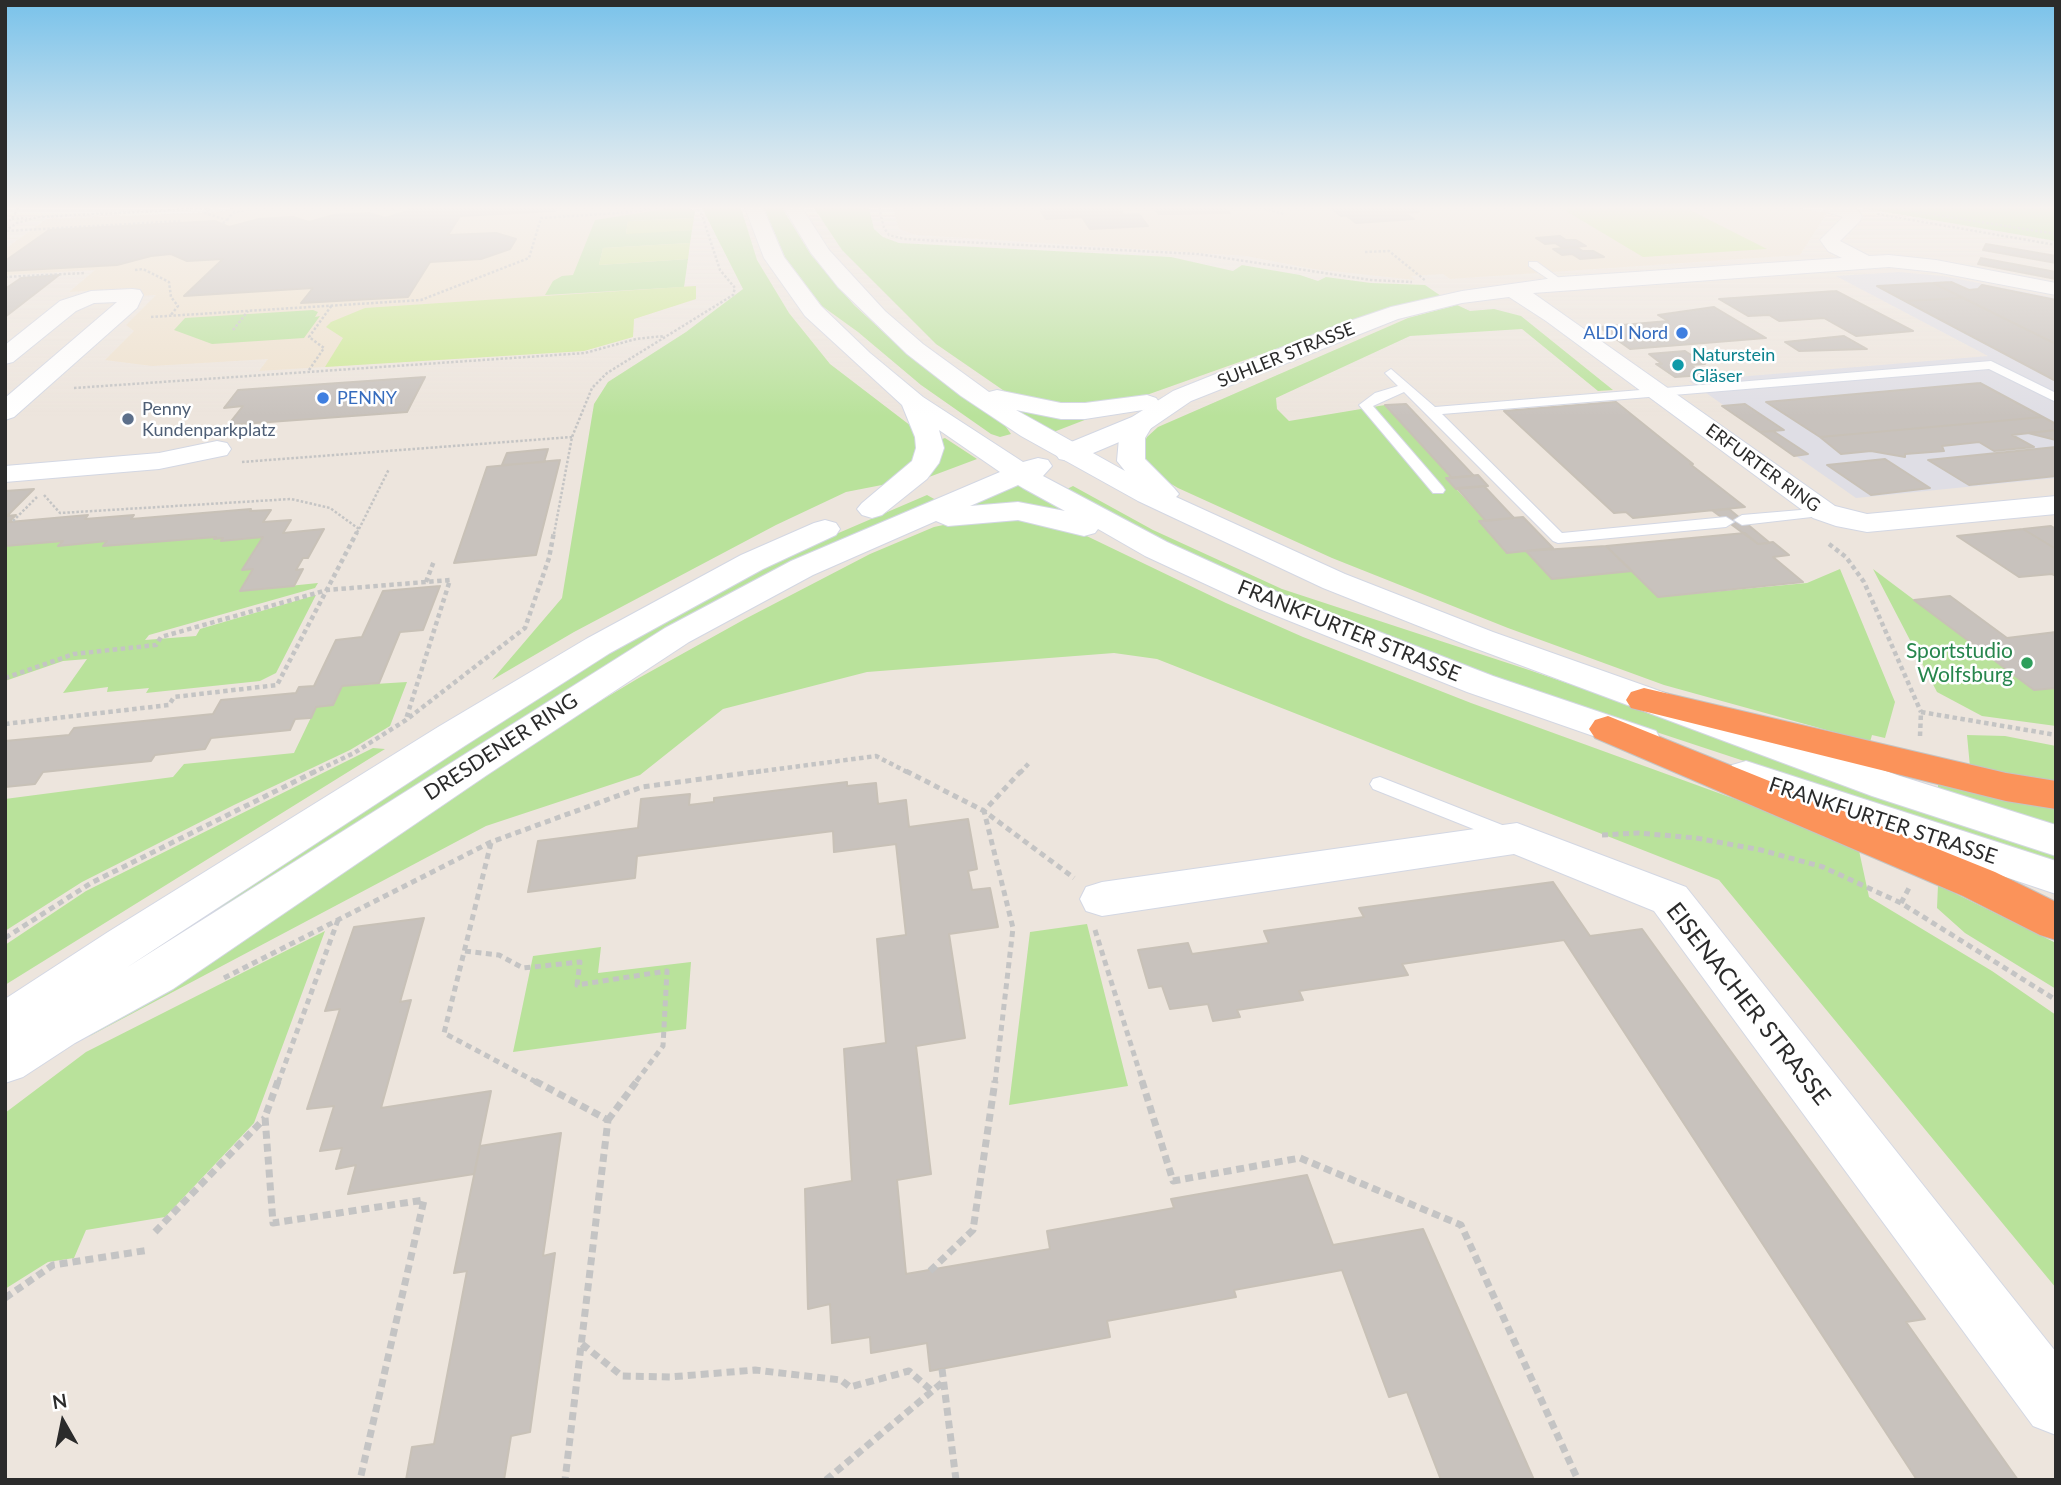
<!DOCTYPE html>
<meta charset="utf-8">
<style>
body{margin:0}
#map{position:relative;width:2061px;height:1485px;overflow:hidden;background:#ede5dd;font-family:Lato,sans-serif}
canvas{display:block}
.frame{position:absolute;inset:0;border:7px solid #2b2b2b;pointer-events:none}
.north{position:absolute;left:28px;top:1387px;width:70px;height:70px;-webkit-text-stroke:5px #fff;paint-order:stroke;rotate:351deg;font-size:19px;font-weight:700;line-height:28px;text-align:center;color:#2b2b2b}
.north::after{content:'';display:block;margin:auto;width:24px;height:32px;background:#2b2b2b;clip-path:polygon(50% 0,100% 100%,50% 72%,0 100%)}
</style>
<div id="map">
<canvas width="2061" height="1485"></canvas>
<div class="frame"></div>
<div class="north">N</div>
</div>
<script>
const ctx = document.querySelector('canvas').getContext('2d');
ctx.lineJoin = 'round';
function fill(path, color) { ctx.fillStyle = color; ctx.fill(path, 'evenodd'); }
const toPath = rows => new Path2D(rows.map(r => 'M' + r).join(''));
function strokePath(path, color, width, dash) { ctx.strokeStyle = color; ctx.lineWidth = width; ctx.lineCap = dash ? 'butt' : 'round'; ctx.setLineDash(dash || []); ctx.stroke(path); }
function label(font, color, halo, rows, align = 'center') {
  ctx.font = font + ' Lato,sans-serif'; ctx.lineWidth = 5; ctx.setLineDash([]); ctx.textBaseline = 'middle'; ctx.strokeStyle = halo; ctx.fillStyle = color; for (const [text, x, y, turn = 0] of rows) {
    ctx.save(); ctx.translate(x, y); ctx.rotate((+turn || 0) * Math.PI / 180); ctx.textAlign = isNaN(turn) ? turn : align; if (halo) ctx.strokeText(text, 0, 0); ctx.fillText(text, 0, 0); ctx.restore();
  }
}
fill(toPath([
 [1899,272,1943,276,2056,298,2056,478,1856,498,1689,381,1988,356,1836,276]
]), '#dfdee5');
fill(toPath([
 [233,208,688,208,695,211,684,286,696,286,696,299,634,319,633,337,584,351,259,371,268,359,152,366,105,360,134,331,126,325,156,295,141,296,134,288,69,292,95,270,5,275,5,249,46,219,218,212],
 [893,208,1798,208,1827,213,1800,255,1450,279,1443,274,1411,276,1415,280,1313,269,1246,256,916,235,899,229]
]), '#eee1cd');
fill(toPath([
 [671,208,688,208,695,211,694,218,628,221,626,233,692,230,690,243,603,248,599,265,688,259,684,287,545,295,553,281,562,276,573,275,595,220],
 [702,208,741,208,757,260,789,313,830,364,911,426,919,437,917,461,887,484,846,492,776,525,574,632,492,680,562,598,594,404,608,382,686,332,743,289],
 [764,208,782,208,811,255,854,305,904,351,1004,424,1011,434,1000,437,991,434,921,385,858,332,822,306,785,257],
 [814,208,869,208,874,229,883,237,899,243,1171,257,1233,271,1242,265,1300,275,1318,281,1326,277,1371,283,1425,285,1441,296,1380,312,1141,397,1084,407,1013,397,936,344,842,250],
 [1862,208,2056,208,2056,241],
 [1457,305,1470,311,1494,309,1521,316,1613,390,1598,391,1522,329,1410,336,1276,398,1277,409,1289,421,1385,405,1452,478,1447,479,1486,521,1507,553,1526,551,1552,579,1632,571,1658,597,1807,583,1840,569,1895,702,1885,738,1872,735,1870,742,1664,685,1508,628,1332,558,1178,488,1154,474,1143,460,1142,447,1147,437,1158,427,1408,318],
 [313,310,318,312,315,317,320,316,304,338,212,344,174,330,185,318],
 [1012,408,1095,416,1051,433],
 [945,438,977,459,929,477,924,475,939,440],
 [1017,484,1065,512,964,508],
 [1073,486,1153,530,1282,589,1529,670,2056,851,2056,864,1520,687,1276,593,1146,533,1067,489],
 [927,495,936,500,865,530,175,945,5,1036,609,652,785,556],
 [1016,516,1070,528,1226,603,1303,637,1471,703,1768,811,1858,846,1869,897,1992,971,2056,1015,2056,1288,1719,880,1157,659,1114,653,867,672,723,709,640,775,486,826,88,1037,487,769,637,679,745,619,870,554,934,527,981,517],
 [216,537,215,539,223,538,222,541,263,537,243,569,253,569,241,591,318,583,315,588,149,635,145,640,196,636,200,629,316,595,276,673,260,681,146,693,149,688,107,692,108,687,63,693,87,659,63,661,5,681,5,546,63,541,59,545,107,541,105,546],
 [1873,569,2034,690,2056,688,2056,726,1982,716,1937,692],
 [407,682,390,726,350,750,234,805,82,882,5,931,5,799,173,777,184,764,294,753,316,707,333,705,342,686],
 [1967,735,2005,736,2056,746,2056,783,1970,767],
 [373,748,385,749,5,985,5,945,86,891],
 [1938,779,2056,805,2056,827,1938,789],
 [1938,885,2056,943,2056,989,1965,933,1937,908],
 [1087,924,1128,1086,1009,1105,1030,932],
 [325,931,254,1123,165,1217,86,1230,74,1258,48,1262,5,1289,5,1113,86,1052],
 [601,947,598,973,691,962,686,1029,513,1052,533,956]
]), '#b9e29b');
fill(toPath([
 [1561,208,1686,208,1767,249,1643,257],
 [694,218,692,230,626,234,628,221],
 [690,243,688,259,599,265,603,248],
 [696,286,696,299,634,319,633,337,584,351,325,367,343,338,326,327,331,322,365,308]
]), '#cde997');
const building = toPath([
 [410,208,556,208,555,211,460,216,441,210,408,211,410,208],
 [1039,208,1119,208,1124,215,1139,214,1148,226,1090,229,1082,217,1046,219,1039,208],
 [1154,208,1226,208,1230,213,1159,214,1154,208],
 [1331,208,1414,208,1419,212,1341,216,1331,208],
 [441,210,460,216,448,235,496,233,516,239,510,249,481,259,430,262,408,297,301,303,313,288,184,296,223,259,187,261,171,254,151,256,117,265,5,271,5,261,49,230,215,221,229,227,259,219,293,217,309,222,334,215,369,213,385,218,408,211,441,210],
 [1405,213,1414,219,1356,223,1347,216,1405,213],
 [1560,236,1566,240,1576,240,1586,246,1563,248,1555,243,1545,244,1536,238,1560,236],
 [1986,244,2056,256,2056,263,1983,250,1986,244],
 [1576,247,1583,251,1593,251,1604,257,1580,259,1572,254,1562,255,1553,249,1576,247],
 [1981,258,2056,272,2056,279,1978,264,1981,258],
 [59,275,45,286,5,317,5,289,21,278,59,275],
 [1951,282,1969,290,1978,289,1982,285,2056,300,2056,344,1933,283,1951,282],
 [1933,283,1963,298,1905,301,1877,286,1933,283],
 [1836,291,1913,331,1856,336,1824,318,1779,321,1769,315,1748,316,1719,299,1836,291],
 [1963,298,2056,344,2056,381,1905,301,1963,298],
 [1714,307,1766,338,1630,349,1599,327,1668,321,1658,315,1714,307],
 [1844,336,1867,349,1799,351,1785,342,1844,336],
 [1685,351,1705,364,1691,365,1705,375,1675,377,1656,364,1662,364,1649,354,1685,351],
 [425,377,407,412,228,425,243,406,224,408,238,390,425,377],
 [1980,383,2043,417,1820,437,1766,402,1980,383],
 [1616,402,1693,464,1690,464,1745,507,1633,518,1626,512,1614,513,1504,411,1616,402],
 [1406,404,1474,476,1452,478,1385,405,1406,404],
 [1745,404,1784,430,1760,432,1722,406,1745,404],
 [2043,417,2056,424,2056,430,2012,435,2034,447,1994,451,1979,442,1942,446,1944,451,1905,454,1905,457,1871,451,1841,454,1820,437,2043,417],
 [2056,430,2056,440,2028,433,2056,430],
 [1773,431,1808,454,1794,456,1760,432,1773,431],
 [2056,447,2056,476,1969,485,1928,460,2056,447],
 [548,449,544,462,502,465,507,453,548,449],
 [1885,459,1930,488,1871,495,1827,465,1885,459],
 [560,460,536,555,454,563,487,467,560,460],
 [1478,475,1488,486,1456,489,1446,478,1478,475],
 [1484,486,1514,518,1486,521,1457,488,1484,486],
 [34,489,7,516,16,515,9,522,88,515,85,519,134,515,131,519,251,509,250,511,271,510,263,522,291,520,283,533,324,529,308,558,303,558,296,570,303,569,294,586,240,591,253,569,242,570,263,537,221,541,223,538,214,539,216,537,103,546,107,541,58,546,63,541,5,546,5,491,34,489],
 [1729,509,1770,543,1758,544,1713,511,1729,509],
 [1523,517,1553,548,1507,553,1479,521,1523,517],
 [2051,526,2056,529,2056,549,2023,529,2051,526],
 [2023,529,2056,549,2056,576,2052,574,2019,577,1957,536,2023,529],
 [1745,533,1758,544,1773,542,1789,555,1773,557,1803,582,1658,597,1606,546,1745,533],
 [1606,546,1632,571,1552,579,1526,551,1606,546],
 [440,586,423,630,400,632,379,683,342,686,333,705,316,707,311,718,295,719,290,730,211,738,205,749,155,755,151,761,43,772,35,784,5,787,5,741,69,735,74,728,213,714,221,700,296,693,299,687,314,686,336,640,362,637,383,591,440,586],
 [1950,596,2007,638,2056,632,2056,688,2034,690,1914,600,1950,596],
 [847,782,847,786,876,783,878,804,906,800,909,827,968,819,977,869,968,871,972,890,990,888,998,927,949,934,965,1038,916,1046,931,1174,897,1180,906,1274,1050,1249,1047,1231,1174,1208,1171,1199,1307,1175,1333,1245,1423,1229,1534,1480,1441,1480,1407,1392,1389,1397,1342,1270,1234,1290,1236,1297,1107,1321,1110,1337,930,1371,927,1343,871,1353,870,1337,832,1343,830,1304,808,1309,805,1189,852,1181,844,1049,886,1043,877,939,906,935,896,844,834,852,833,831,637,856,635,878,528,892,538,841,638,828,641,799,690,794,689,805,714,802,714,798,847,782],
 [1553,882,1590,936,1642,929,1925,1319,1906,1322,2018,1480,1917,1480,1564,940,1402,964,1408,975,1299,991,1303,1000,1237,1010,1240,1017,1213,1021,1208,1004,1170,1009,1162,986,1149,988,1138,950,1188,943,1192,954,1269,943,1264,931,1364,917,1359,908,1553,882],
 [424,918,400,1002,411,1000,381,1108,491,1091,474,1174,348,1194,356,1165,336,1169,342,1148,320,1151,334,1106,307,1109,340,1009,325,1011,354,927,424,918],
 [561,1133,543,1256,555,1253,530,1432,511,1436,504,1480,406,1480,412,1447,434,1444,467,1271,454,1273,480,1146,561,1133]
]);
fill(building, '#c8c2bd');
strokePath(building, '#c8c1b7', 2);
const lane = toPath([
 [1529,262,1537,262,1566,283,1557,285,1529,266,1529,262],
 [1991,361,2056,393,2056,402,1989,369,1442,414,1562,533,1726,517,1734,522,1726,527,1558,543,1553,541,1404,392,1373,406,1443,487,1445,490,1443,493,1433,493,1359,405,1375,393,1398,386,1385,373,1391,369,1435,407,1991,361],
 [1824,508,1829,509,1831,512,1829,515,1742,525,1734,520,1742,515,1824,508],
 [1380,777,1520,832,1524,837,1520,842,1513,845,1506,842,1373,789,1370,784,1373,779,1380,777]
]);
const street = toPath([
 [1823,208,1854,208,1860,213,1862,217,1860,221,1840,241,1869,256,1889,255,1936,260,2056,283,2056,295,1936,272,1889,267,1533,293,1835,506,1867,514,2056,496,2056,514,1867,532,1836,526,1813,518,1546,321,1509,297,1462,303,1398,319,1191,401,1150,429,1079,459,1069,461,1059,459,1055,453,1059,447,1132,417,1173,391,1341,324,1391,307,1462,291,1561,277,1842,258,1828,251,1820,240,1843,217,1826,212,1823,208],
 [132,289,140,290,143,295,137,308,14,417,5,420,5,398,117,302,94,303,76,311,13,362,5,364,5,345,60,301,91,291,132,289],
 [217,441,227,443,231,449,227,455,159,469,5,482,5,466,159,453,217,441],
 [1517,823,1686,887,2056,1352,2056,1435,2033,1426,1654,911,1514,854,1102,916,1086,911,1080,899,1086,887,1102,882,1517,823]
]);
const secondary = toPath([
 [745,208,763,208,784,257,821,306,870,353,923,397,1023,462,1038,458,1048,460,1052,466,1043,476,1167,542,1281,594,1493,676,1656,731,1661,740,1656,749,1642,753,1467,692,1257,608,1145,556,1098,529,1095,533,1084,536,1018,520,948,526,936,521,813,575,689,642,487,775,173,989,75,1043,23,1077,5,1083,5,999,108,932,438,727,586,639,741,555,814,523,825,520,836,523,840,529,836,535,763,569,610,653,466,745,126,968,665,628,791,561,1000,472,939,430,944,448,939,463,927,479,882,515,872,518,862,515,857,509,862,503,912,461,916,448,915,437,902,405,805,316,764,258,745,208],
 [1018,485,1023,488,1065,511,1018,502,970,506,1018,485],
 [784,208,802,208,829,250,885,311,923,344,989,392,997,390,1061,403,1085,403,1147,395,1156,398,1160,403,1156,408,1085,419,1061,419,1016,410,1125,471,1117,461,1119,438,1132,417,1141,415,1150,417,1154,423,1145,438,1145,459,1174,488,1179,494,1176,497,1345,574,1493,632,1900,776,2056,825,2056,856,1872,796,1469,646,1323,588,1138,501,1021,436,961,396,907,354,838,287,811,253,784,208],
 [1746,761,2056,861,2056,894,1732,785,1726,775,1732,765,1746,761]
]);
const highway = toPath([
 [1644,688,2006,773,2056,781,2056,809,2006,801,1631,708,1626,700,1631,692,1644,688],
 [1608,716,1995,872,2056,902,2056,940,2040,935,1963,896,1595,738,1589,729,1595,720,1608,716]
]);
strokePath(lane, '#d3d7e3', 2);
strokePath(street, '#d3d7e3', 2);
strokePath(secondary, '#d3d7e3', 2);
strokePath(highway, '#c4c4c4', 2);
strokePath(toPath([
 [879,208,884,228,889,235,904,239,1198,254,1371,280,1412,282],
 [1259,208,1285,214],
 [1893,208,2056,234],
 [209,209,205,213,227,220,222,224],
 [393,210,395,208],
 [1877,214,2056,245],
 [12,219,27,218],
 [227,220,233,213,252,208],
 [5,223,12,219,18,208],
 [5,231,17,223,38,217,218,208],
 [7,231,181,221,179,223],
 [1365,252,1389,251,1426,281],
 [135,270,143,269,169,282,171,297,178,306,170,316],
 [5,277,85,273],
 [151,317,421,300,529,258,541,218,634,212,651,208],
 [233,330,248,311],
 [309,370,324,348,309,337,332,305],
 [74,388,585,353,636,339,664,336],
 [242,462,572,437],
 [44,495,60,513,291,499,330,508,359,529,356,534],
 [13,521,37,497],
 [359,529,389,469],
 [554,534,572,437,592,388,607,373,733,295,735,288,720,270,702,215,697,208]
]), '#c4c4c4', 2.5, [2.5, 2]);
strokePath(toPath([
 [1829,544,1846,557,1864,582,1921,712],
 [426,582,434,561],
 [5,678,74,654,156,645,161,637,327,590,450,580,406,719],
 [5,724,169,705,174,697,277,685,357,532],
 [1920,736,1921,712,2056,735],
 [312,773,354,753,406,720,525,628,549,558,554,532],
 [748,773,876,756,909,773],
 [1020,773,1029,763]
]), '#c4c4c4', 4.5, [4.5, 3.5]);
strokePath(toPath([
 [906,771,984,811,1074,878],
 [1602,835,1638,833,1696,838,1761,850,1823,867,1901,903,2056,1000],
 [491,843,444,1033,538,1083],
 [1901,903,1909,888],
 [1095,930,1143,1083],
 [5,938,91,883,316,771],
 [465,951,499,955,523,968,580,962,577,985,667,971,663,1046,635,1083],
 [224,978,491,842,642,787,761,771],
 [278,1083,338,920],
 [995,1083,1013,928,984,811,1021,771]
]), '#c4c4c4', 5, [6, 4.5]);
strokePath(toPath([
 [278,1081,265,1117,273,1223,424,1200,360,1480],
 [535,1081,608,1120,565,1480],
 [1142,1081,1173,1181,1300,1158,1461,1225,1578,1480],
 [608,1120,637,1081],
 [155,1232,265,1118],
 [930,1271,973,1230,995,1081],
 [5,1298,53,1265,149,1250],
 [582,1344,622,1376,670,1377,755,1370,841,1380,850,1387,909,1371,932,1391],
 [942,1369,956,1480],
 [826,1480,943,1382]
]), '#c4c4c4', 7, [8, 5]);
fill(lane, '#fff');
fill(street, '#fff');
fill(secondary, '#fff');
fill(highway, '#fb935a');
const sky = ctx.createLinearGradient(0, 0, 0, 416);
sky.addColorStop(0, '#79c2ea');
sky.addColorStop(0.5, '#f7f3f0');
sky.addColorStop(1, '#f7f3f000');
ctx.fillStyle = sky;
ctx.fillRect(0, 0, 2061, 416);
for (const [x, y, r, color] of [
 [1682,333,7,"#3f7fe0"],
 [1678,365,7,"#0f9aa8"],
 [323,398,7,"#3f7fe0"],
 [128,419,7,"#5c6f8a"],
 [2027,663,7,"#2e9e5b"]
]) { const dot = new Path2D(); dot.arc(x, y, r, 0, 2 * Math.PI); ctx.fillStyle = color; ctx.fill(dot); strokePath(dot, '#fff', 2.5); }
label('18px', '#366cbe', '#fff', [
 ["ALDI Nord",1668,333],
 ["PENNY",337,398,"left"]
], 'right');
label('18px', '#2b2b2b', '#fff', [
 ["SUHLER STRASSE",1286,355,-22],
 ["ERFURTER RING",1763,468,36]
]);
label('18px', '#0d838f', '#fff', [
 ["Naturstein",1692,355],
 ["Gläser",1692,376]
], 'left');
label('18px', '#4e5e75', '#fff', [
 ["Penny",142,409],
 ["Kundenparkplatz",142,430]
], 'left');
label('21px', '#2b2b2b', '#fff', [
 ["FRANKFURTER STRASSE",1349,631,22],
 ["DRESDENER RING",501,747,-33],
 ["FRANKFURTER STRASSE",1883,821,18]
]);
label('21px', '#27864d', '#fff', [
 ["Sportstudio",2013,651],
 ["Wolfsburg",2013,675]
], 'right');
label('24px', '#2b2b2b', '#fff', [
 ["EISENACHER STRASSE",1748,1004,52]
]);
</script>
